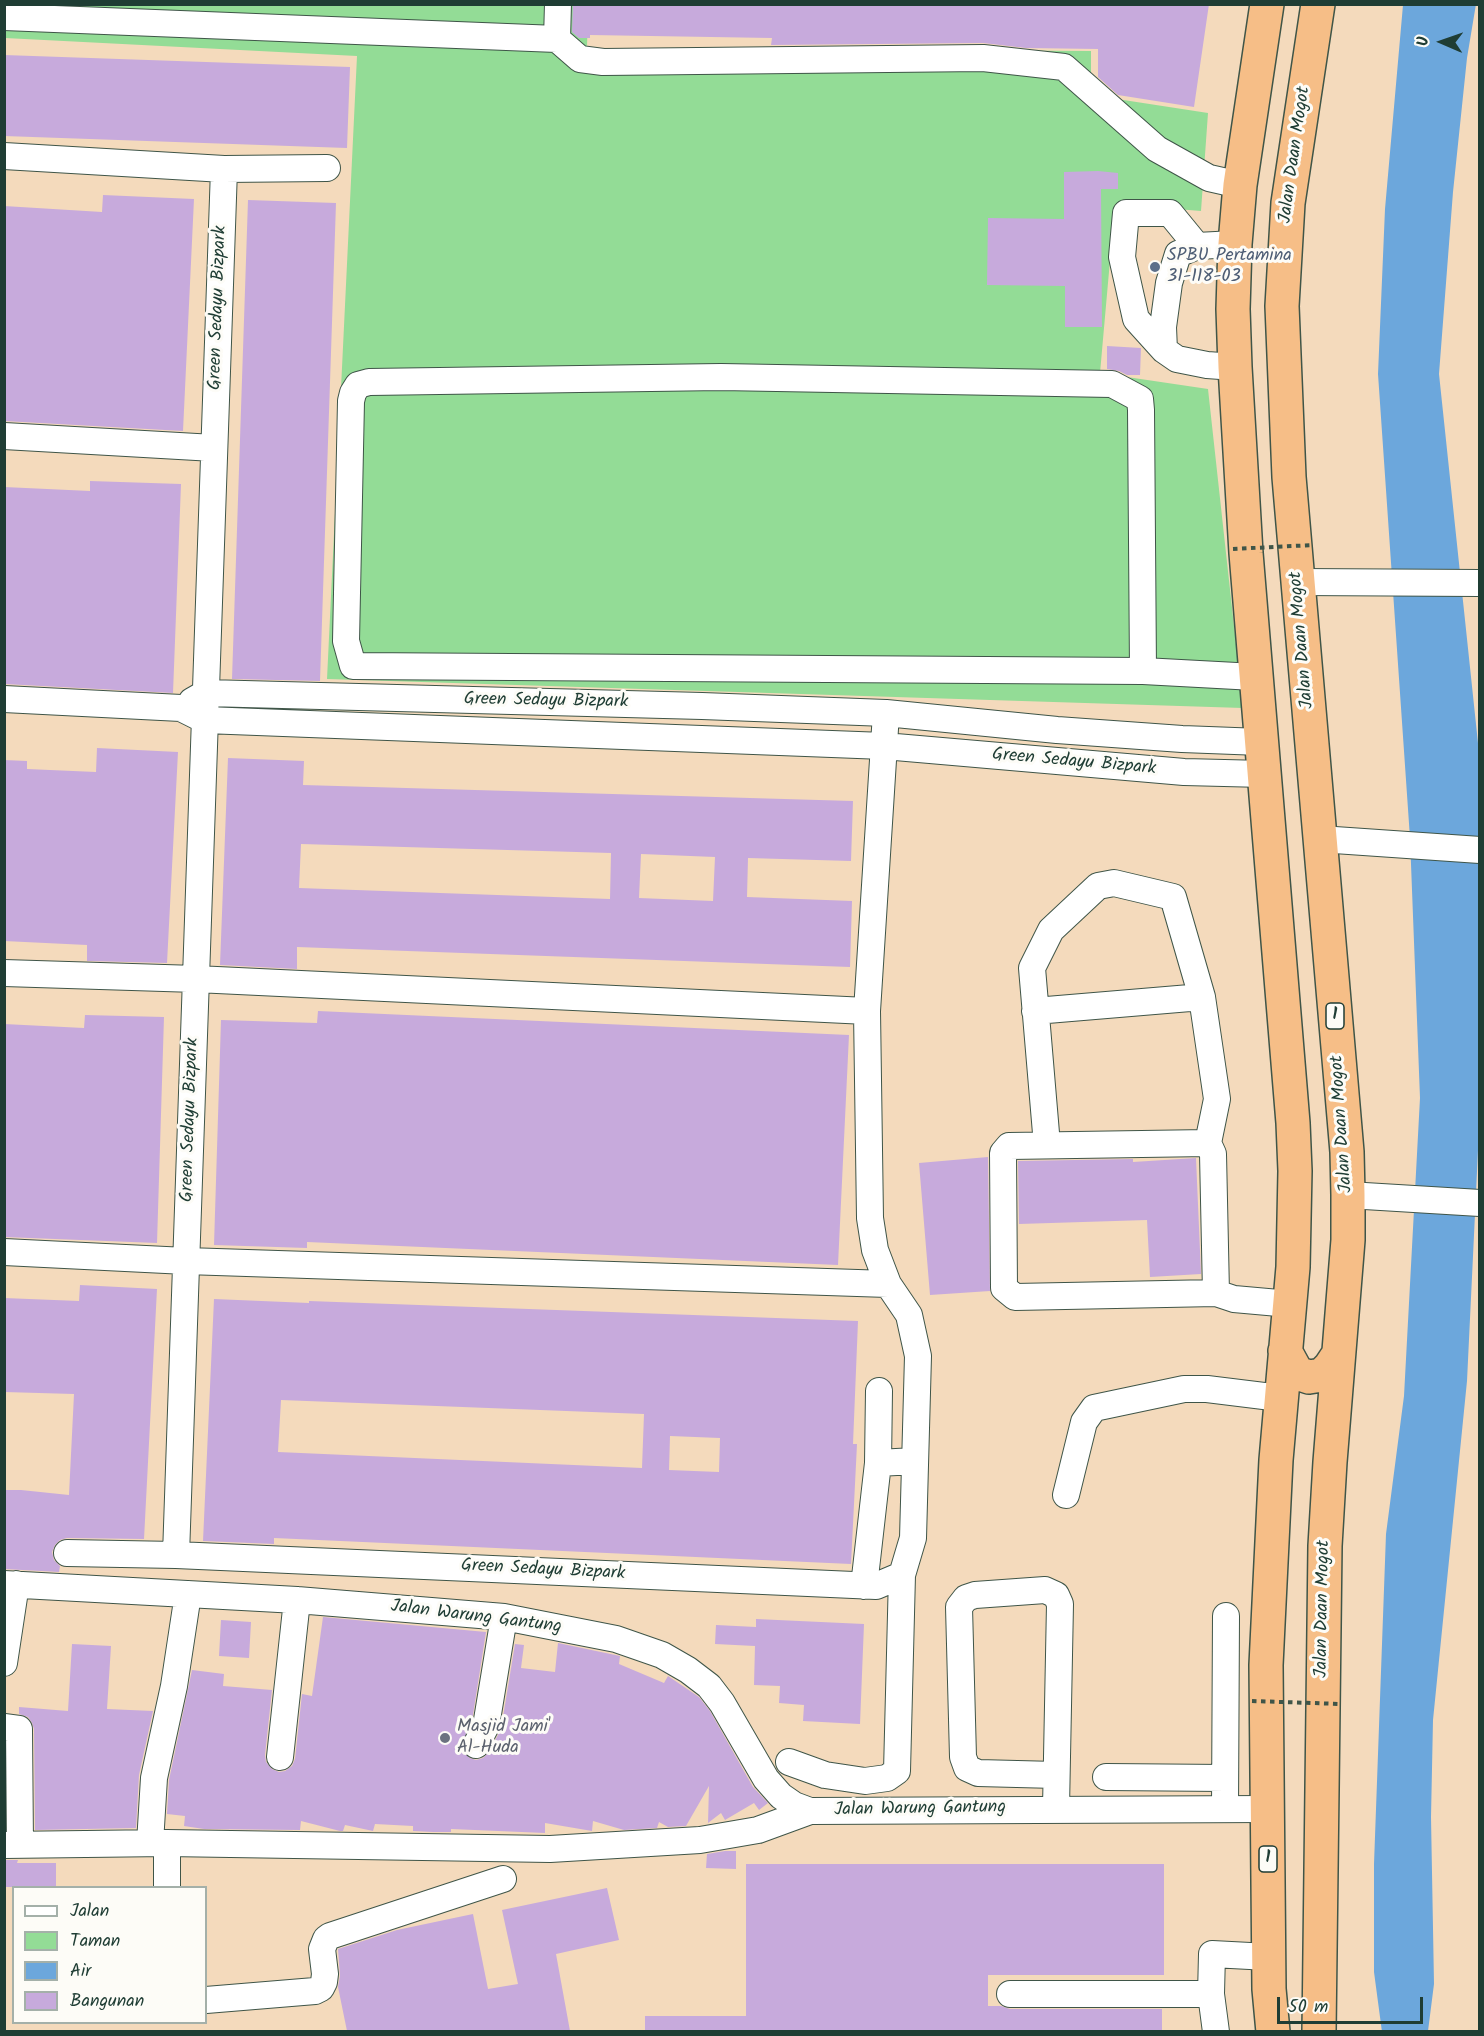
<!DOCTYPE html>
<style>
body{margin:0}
#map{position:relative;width:1484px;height:2036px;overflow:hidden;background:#f4dabc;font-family:Kalam,sans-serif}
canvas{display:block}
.frame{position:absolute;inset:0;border:6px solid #1f3d34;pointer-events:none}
.legend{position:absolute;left:12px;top:1886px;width:195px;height:138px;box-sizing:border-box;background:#fdfcf7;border:2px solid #a4b0a9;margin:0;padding:8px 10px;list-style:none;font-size:18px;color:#1f3d34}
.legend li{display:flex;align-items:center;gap:12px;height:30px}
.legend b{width:30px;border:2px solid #a4b0a9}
.north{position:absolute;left:1412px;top:12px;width:60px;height:60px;-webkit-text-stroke:4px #fdfcf7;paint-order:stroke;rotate:272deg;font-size:16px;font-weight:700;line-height:24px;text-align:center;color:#1f3d34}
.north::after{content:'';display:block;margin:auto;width:21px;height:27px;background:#1f3d34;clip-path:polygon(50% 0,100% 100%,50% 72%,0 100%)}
.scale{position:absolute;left:1277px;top:1997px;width:146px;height:27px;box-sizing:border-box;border:3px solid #1f3d34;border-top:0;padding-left:8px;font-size:18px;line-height:21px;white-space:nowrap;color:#1f3d34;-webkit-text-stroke:4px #fdfcf7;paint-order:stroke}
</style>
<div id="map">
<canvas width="1484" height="2036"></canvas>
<div class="frame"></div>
<ul class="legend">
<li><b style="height:8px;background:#fff"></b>Jalan</li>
<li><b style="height:16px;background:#93dc96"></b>Taman</li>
<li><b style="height:16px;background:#6ca7dc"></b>Air</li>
<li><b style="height:16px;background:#c7aadc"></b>Bangunan</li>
</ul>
<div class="north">U</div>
<div class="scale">50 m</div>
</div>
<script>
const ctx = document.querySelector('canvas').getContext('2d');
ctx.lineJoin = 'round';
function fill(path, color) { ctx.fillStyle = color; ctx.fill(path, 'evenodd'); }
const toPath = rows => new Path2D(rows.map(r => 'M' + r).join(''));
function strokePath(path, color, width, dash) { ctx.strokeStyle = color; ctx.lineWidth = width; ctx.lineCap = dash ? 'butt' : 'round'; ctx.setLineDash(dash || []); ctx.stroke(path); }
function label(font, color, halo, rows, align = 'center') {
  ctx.font = font + ' Kalam,sans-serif'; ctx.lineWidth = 6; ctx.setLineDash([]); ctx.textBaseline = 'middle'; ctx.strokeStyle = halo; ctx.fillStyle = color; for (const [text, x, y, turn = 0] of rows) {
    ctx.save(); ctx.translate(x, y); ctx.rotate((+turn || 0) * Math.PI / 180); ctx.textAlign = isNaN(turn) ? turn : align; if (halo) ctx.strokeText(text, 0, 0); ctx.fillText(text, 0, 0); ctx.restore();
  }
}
fill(toPath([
 [4,5,588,5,587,48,1091,51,1091,95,1208,113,1201,211,1115,204,1100,373,1208,389,1243,708,327,679,357,56,5,38]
]), '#93dc96');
fill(toPath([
 [1476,4,1467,58,1453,192,1439,374,1480,762,1480,1108,1473,1256,1467,1381,1433,1720,1431,1817,1434,1984,1428,2031,1382,2032,1374,1972,1374,1864,1386,1534,1404,1396,1420,1098,1410,838,1378,374,1385,209,1403,5]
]), '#6ca7dc');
fill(toPath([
 [573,4,1209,4,1194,107,1118,95,1098,77,1098,49,1026,48,983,43,771,45,772,38,590,35,590,38,579,38,572,32],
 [4,55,350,67,347,148,4,136],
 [1098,171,1118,173,1118,189,1101,189,1102,327,1065,327,1065,286,987,285,988,218,1064,219,1064,172],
 [103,195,194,199,183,431,4,421,4,206,102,212],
 [248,200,336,203,320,681,232,679],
 [1107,346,1141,348,1140,375,1127,375,1119,371,1107,369],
 [90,481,181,484,173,693,4,684,4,487,90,491],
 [97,748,178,752,167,963,87,961,87,945,4,941,4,760,27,761,27,769,96,772],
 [228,758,304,761,303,785,853,801,851,861,748,858,747,897,852,901,850,967,297,947,297,969,220,965],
 [301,844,611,853,610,899,299,888],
 [641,854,715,857,713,901,639,898],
 [318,1011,849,1035,838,1265,307,1242,307,1248,214,1245,221,1020,317,1023],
 [85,1015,164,1017,157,1243,4,1237,4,1024,84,1028],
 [988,1157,990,1291,930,1295,919,1163],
 [1196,1158,1201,1274,1150,1277,1147,1220,1019,1224,1018,1161,1133,1159,1133,1162],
 [80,1285,157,1289,144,1539,67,1538,60,1540,55,1545,52,1552,54,1560,60,1566,59,1572,4,1569,4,1490,21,1490,69,1495,74,1394,4,1392,4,1298,79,1301],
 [214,1299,309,1303,309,1301,858,1321,853,1444,857,1444,851,1564,274,1538,274,1544,203,1541],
 [281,1400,644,1414,642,1468,278,1452],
 [670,1436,720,1438,719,1472,669,1470],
 [323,1617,486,1632,472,1721,461,1745,464,1753,470,1758,476,1760,483,1758,489,1752,501,1729,515,1644,524,1645,521,1668,555,1672,558,1643,620,1656,619,1664,664,1683,668,1676,699,1697,710,1711,753,1787,768,1803,759,1810,754,1803,725,1820,721,1813,708,1823,709,1786,686,1826,668,1827,659,1822,657,1828,624,1830,593,1821,592,1831,545,1823,545,1833,451,1829,451,1832,433,1832,413,1831,413,1826,375,1824,373,1831,345,1825,343,1831,340,1831,301,1821,300,1830,204,1829,184,1826,185,1816,167,1814,169,1780,192,1670,224,1674,223,1686,272,1690,265,1755,266,1762,272,1769,279,1772,285,1771,292,1766,295,1759,302,1694,312,1696],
 [756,1619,864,1624,860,1724,803,1721,804,1705,779,1703,780,1686,754,1685,755,1646,715,1644,716,1625,756,1627],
 [221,1620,251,1622,249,1658,219,1656],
 [72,1644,111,1646,107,1709,153,1711,139,1775,136,1828,35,1830,34,1729,32,1723,28,1717,19,1714,19,1707,68,1711],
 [725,1851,736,1851,736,1869,706,1868,707,1854],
 [4,1860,18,1860,17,1863,56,1863,56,1887,4,1887],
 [746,1864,1164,1864,1164,1975,988,1975,988,2006,1001,2006,1010,2009,1162,2009,1162,2031,645,2031,645,2016,746,2016],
 [607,1888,619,1940,556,1954,570,2031,347,2031,338,1987,340,1976,338,1949,397,1930,473,1914,488,1989,518,1984,502,1910]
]), '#c7aadc');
const minor = toPath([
 [4,17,557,39,580,59,603,62,983,58,1064,67,1157,149,1209,178,1240,185],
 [557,39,558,4],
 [4,156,224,169,327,168],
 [1197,246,1170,213,1126,213,1122,257,1136,319,1164,350,1177,359,1207,365,1235,367],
 [1164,350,1163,327,1169,283,1178,254,1197,246,1235,244],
 [4,436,214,448],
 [1298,582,1480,583],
 [1143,671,353,666,346,641,351,401,353,393,358,385,369,382,721,377,1112,384,1140,399,1141,410,1143,671,1255,677],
 [4,699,181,708,205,720,884,746,1184,772,1264,774],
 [192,701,206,693,702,706,886,713,1057,730,1182,739,1261,742],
 [1320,839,1480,850],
 [4,973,196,979,867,1011],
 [1035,1011,1202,997],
 [1047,1145,1032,968,1051,930,1098,886,1114,883,1173,897,1202,997,1217,1099,1208,1143],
 [1348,1195,1480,1203],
 [4,1252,186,1261,888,1284],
 [1216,1293,1213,1154,1208,1143,1009,1146,1003,1153,1004,1288,1015,1297,1216,1293,1234,1299,1290,1304],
 [878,1463,879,1391],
 [1066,1495,1084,1422,1094,1408,1184,1389,1207,1389,1280,1398],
 [67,1553,176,1555,876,1586,902,1575,913,1538,918,1356,909,1315,888,1284,875,1250,870,1218,867,1011,886,713],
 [176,1555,224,169],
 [4,1584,297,1600,504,1617,616,1639,662,1655,688,1670,709,1686,722,1703,766,1779,781,1796,794,1805,810,1811,1267,1809],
 [864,1586,878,1463,915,1461],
 [4,1663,16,1584],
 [4,1727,19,1729,20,1845],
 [476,1745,486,1726,504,1617],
 [280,1757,297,1600],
 [789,1762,825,1775,865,1781,887,1778,897,1771,902,1575],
 [1056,1775,978,1773,967,1768,963,1757,959,1607,966,1598,975,1595,1045,1590,1056,1595,1060,1604,1056,1808],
 [1106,1777,1225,1778],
 [1225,1808,1226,1616],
 [150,1843,154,1778,174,1686,188,1594],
 [4,1845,167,1843,550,1849,700,1840,758,1830,810,1811],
 [167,1888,167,1843],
 [1010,1994,1211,1994],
 [206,2000,315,1991,321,1988,324,1982,325,1974,322,1949,326,1939,330,1936,503,1879],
 [1216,2032,1211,1994,1212,1954,1269,1957]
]);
const highway = toPath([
 [1267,4,1240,185,1235,244,1233,309,1235,367,1246,553,1293,1123,1295,1171,1293,1267,1276,1460,1266,1665,1269,1989,1273,2032],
 [1318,4,1288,203,1282,306,1289,477,1347,1152,1348,1195,1348,1240,1330,1462,1325,1546,1319,2032],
 [1285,1351,1297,1373,1309,1377,1322,1375,1330,1367,1338,1355]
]);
strokePath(minor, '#3f5548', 28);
strokePath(highway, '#3f5548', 36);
strokePath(minor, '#fff', 26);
strokePath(highway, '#f6be87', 33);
strokePath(toPath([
 [1233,549,1313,545],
 [1252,1701,1341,1704]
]), '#3f5548', 4, [4.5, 4.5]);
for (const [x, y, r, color] of [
 [1155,267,6,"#5c6f8a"],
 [445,1738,6,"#6b7280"]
]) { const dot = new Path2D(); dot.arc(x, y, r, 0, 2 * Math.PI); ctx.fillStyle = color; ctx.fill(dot); strokePath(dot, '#fdfcf7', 2); }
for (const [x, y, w] of [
 [1335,1016,18],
 [1268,1859,18]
]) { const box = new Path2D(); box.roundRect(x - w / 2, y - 13, w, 26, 4.5); ctx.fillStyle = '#fdfcf7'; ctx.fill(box); strokePath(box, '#1f3d34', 1.5); }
label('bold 16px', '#1f3d34', null, [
 ["1",1335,1016],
 ["1",1268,1859]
]);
label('18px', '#1f3d34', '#fdfcf7', [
 ["Jalan Daan Mogot",1296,155,-82],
 ["Green Sedayu Bizpark",219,308,-88],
 ["Jalan Daan Mogot",1303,640,-95],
 ["Green Sedayu Bizpark",546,702,1],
 ["Green Sedayu Bizpark",1074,763,5],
 ["Green Sedayu Bizpark",191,1120,-88],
 ["Jalan Daan Mogot",1343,1124,-94],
 ["Green Sedayu Bizpark",543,1571,3],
 ["Jalan Daan Mogot",1324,1609,-89],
 ["Jalan Warung Gantung",476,1618,7],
 ["Jalan Warung Gantung",920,1810,-1]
]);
label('18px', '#4e5e75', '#fdfcf7', [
 ["SPBU Pertamina",1167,257],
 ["31-118-03",1167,278]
], 'left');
label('18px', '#5b616d', '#fdfcf7', [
 ["Masjid Jami'",457,1728],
 ["Al-Huda",457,1749]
], 'left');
</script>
